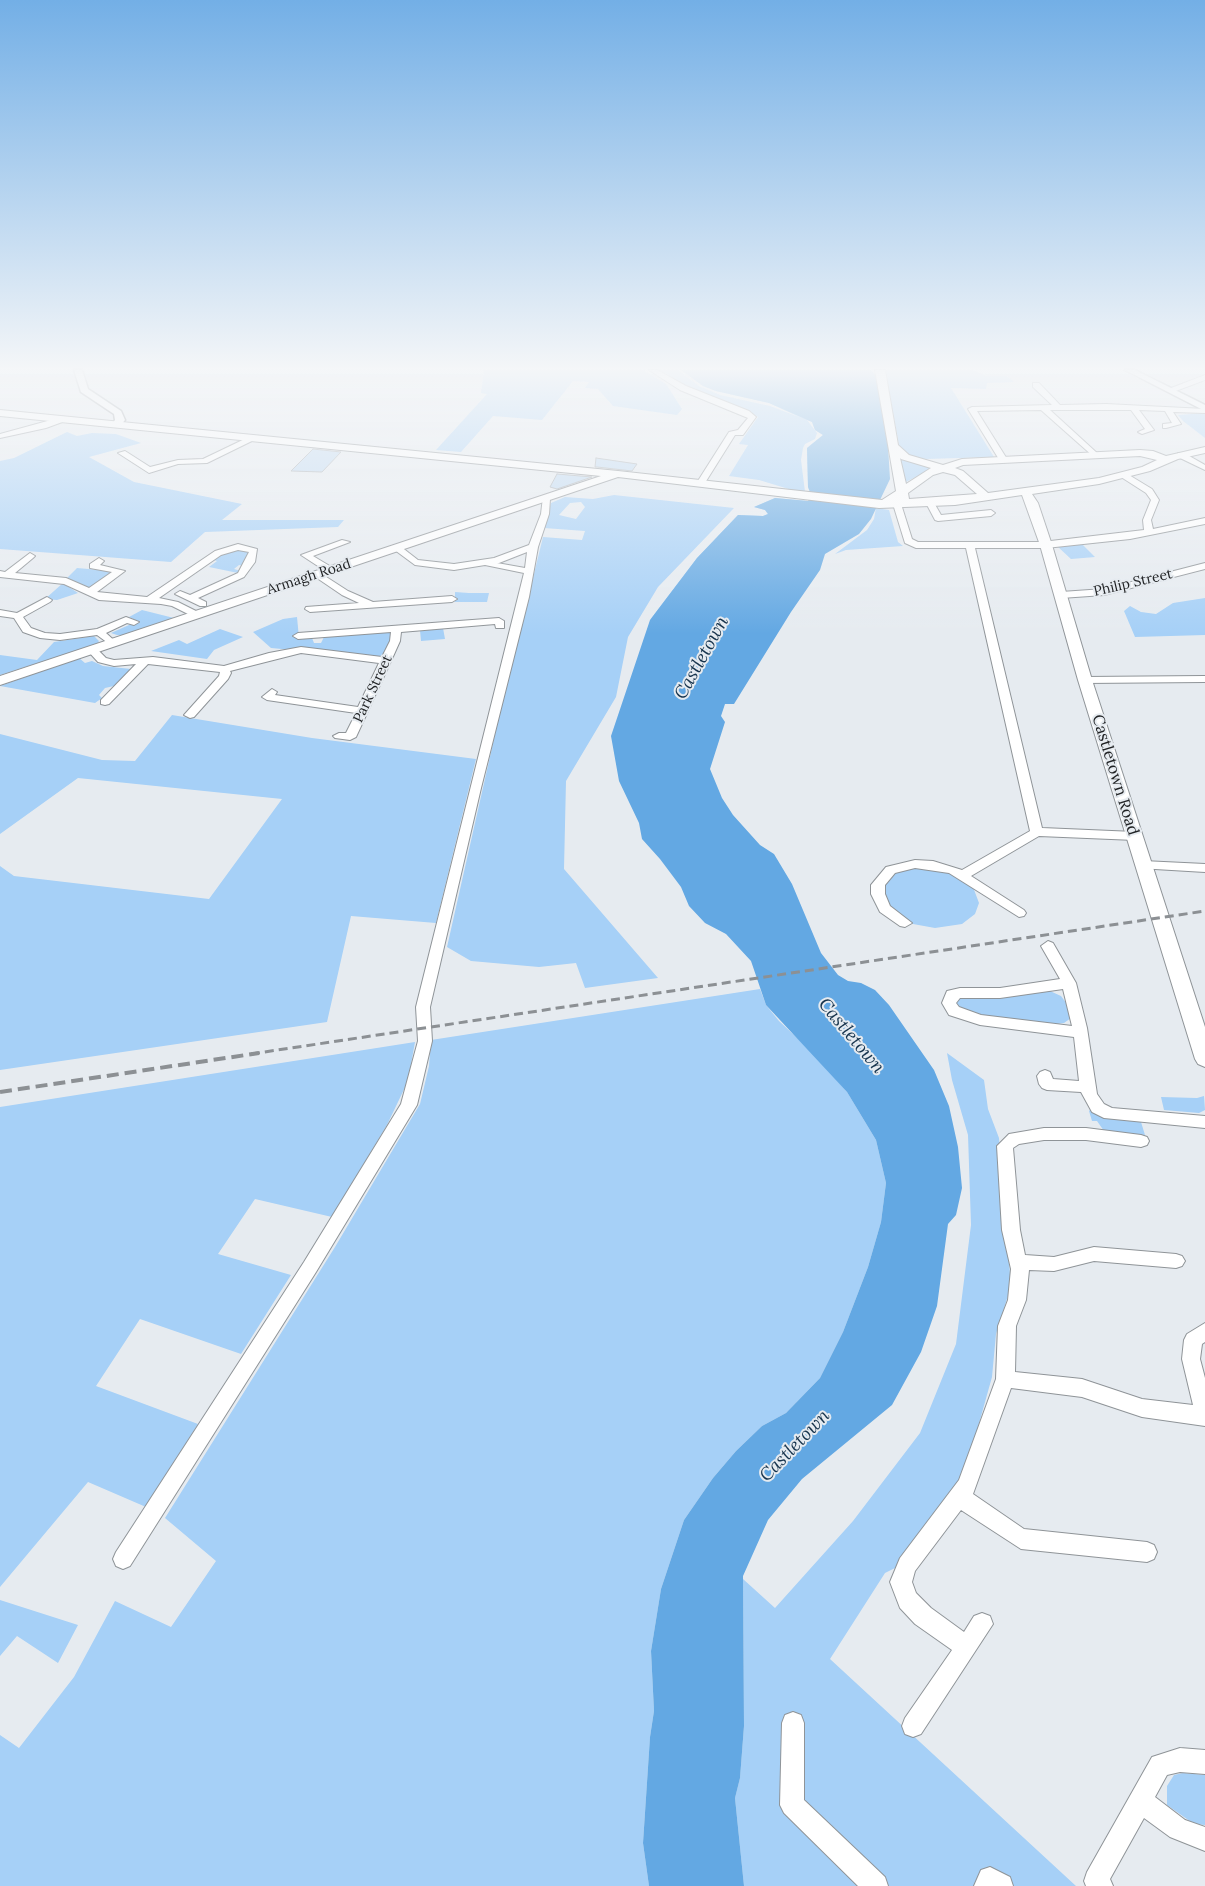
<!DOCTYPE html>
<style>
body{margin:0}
canvas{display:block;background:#e6ebf0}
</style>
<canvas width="1205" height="1886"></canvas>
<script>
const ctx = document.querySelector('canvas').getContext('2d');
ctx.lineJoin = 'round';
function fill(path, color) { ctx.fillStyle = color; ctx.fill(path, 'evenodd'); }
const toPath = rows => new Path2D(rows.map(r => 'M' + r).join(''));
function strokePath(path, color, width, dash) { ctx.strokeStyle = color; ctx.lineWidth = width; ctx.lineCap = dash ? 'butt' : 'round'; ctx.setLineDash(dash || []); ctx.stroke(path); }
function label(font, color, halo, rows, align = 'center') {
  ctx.font = font + ' Lora,serif'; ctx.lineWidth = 4; ctx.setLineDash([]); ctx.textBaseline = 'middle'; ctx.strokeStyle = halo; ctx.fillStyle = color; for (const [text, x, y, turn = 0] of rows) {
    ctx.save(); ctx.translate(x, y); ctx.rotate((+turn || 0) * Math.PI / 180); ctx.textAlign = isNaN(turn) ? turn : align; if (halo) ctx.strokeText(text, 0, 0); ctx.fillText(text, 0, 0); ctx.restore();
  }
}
fill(toPath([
 [484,370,643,370,666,384,682,409,677,415,613,406,598,389,585,388,589,382,573,381,542,420,493,416,461,452,436,450,487,394,481,393],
 [660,370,678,370,699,386,720,395,770,406,799,417,769,403,716,391,703,386,681,370,783,370,831,435,822,492,650,620,697,558,738,515,763,516,768,514,765,510,754,507,775,498,808,501,812,498,808,487,807,448,823,435,815,430,812,422,807,420,817,433,815,439,805,444,803,448,801,460,805,492,802,493,759,480,729,476,748,445,739,444,758,417,749,411,693,390],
 [885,370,973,370,987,376,1007,376,1014,382,987,383,986,389,951,388,994,457,926,459,912,457,900,450],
 [1205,413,1205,438,1183,421,1178,415],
 [67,432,77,436,92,433,116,434,141,443,89,457,134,482,242,504,222,520,344,520,338,527,205,532,171,562,0,549,0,461,14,458],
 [897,454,933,468,906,482],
 [614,495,734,508,658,587,628,637,616,697,566,781,564,869,658,978,585,988,576,963,539,967,471,961,447,947,501,708,543,537,582,540,585,531,544,528,551,503,565,497,593,499],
 [581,502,585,507,576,519,559,515,570,503],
 [876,508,889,510,898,542,903,546,846,550,835,554,867,530,874,519],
 [1081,543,1095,557,1071,559,1057,546],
 [230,550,247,551,250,553,244,566,239,565,234,569,241,571,238,573,209,567,217,561,211,559],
 [77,568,112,571,113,572,91,587,87,587,67,578],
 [63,583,78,593,57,600,45,599],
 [455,592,469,593,489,593,487,602,455,602],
 [1205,598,1205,635,1135,637,1124,611,1130,606,1141,612,1156,614,1173,603],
 [142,610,174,618,124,635,117,635,111,633,138,621,129,617],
 [297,617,299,638,312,638,314,643,321,643,324,637,388,631,394,635,381,658,271,648,253,632,283,619],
 [443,628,445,639,421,641,420,630],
 [220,629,243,637,214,650,207,659,151,651,179,640,187,644],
 [94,636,99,641,97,644,0,675,0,655,37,660,54,642],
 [79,658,85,663,92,661,103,666,131,669,114,686,105,688,99,695,102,698,95,703,0,686],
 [172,715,312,738,476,759,436,923,351,916,327,1022,0,1070,0,866,14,876,209,899,282,799,78,778,0,834,0,734,102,760,135,761],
 [909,867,942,869,973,887,979,903,975,914,962,924,935,928,913,924,891,912,881,886,888,876],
 [760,989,766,1005,779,1021,812,1052,847,1092,876,1140,886,1183,881,1222,868,1267,843,1332,820,1378,786,1413,762,1426,736,1451,713,1478,684,1520,661,1589,651,1651,654,1711,650,1737,643,1843,649,1886,0,1886,0,1735,19,1748,74,1677,115,1601,171,1627,216,1561,165,1518,335,1247,420,1104,429,1066,431,1040],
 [1050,991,1061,996,1067,1004,1071,1018,1064,1023,1056,1024,966,1013,958,1009,955,1000,963,996],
 [415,1042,408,1081,387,1125,332,1217,255,1199,218,1254,291,1275,241,1354,140,1319,96,1386,198,1424,146,1507,88,1482,0,1587,0,1107],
 [947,1053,984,1080,988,1109,999,1138,1011,1286,996,1334,992,1377,966,1470,897,1567,885,1573,830,1659,1076,1886,744,1886,735,1798,740,1778,744,1726,743,1579,775,1608,853,1521,920,1433,956,1344,971,1225,968,1135,952,1080],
 [1204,1096,1205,1110,1199,1113,1164,1110,1161,1097,1197,1098],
 [1093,1107,1111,1119,1141,1122,1145,1135,1104,1131,1097,1121,1092,1121,1089,1111],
 [0,1600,78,1625,58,1663,17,1636,0,1656],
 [1183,1773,1205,1775,1205,1825,1194,1824,1167,1805,1167,1786,1174,1775]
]), '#a6d0f7');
fill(toPath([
 [681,370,871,370,876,376,888,446,890,479,871,519,859,534,825,554,820,570,791,612,734,704,725,704,721,716,725,722,710,769,722,798,733,815,760,845,774,854,792,884,821,953,838,975,848,981,861,983,875,990,889,1005,934,1070,949,1106,958,1147,962,1188,956,1215,948,1224,937,1306,921,1352,892,1405,802,1479,768,1520,743,1576,744,1726,740,1778,735,1798,744,1886,649,1886,643,1843,650,1737,654,1711,651,1651,661,1589,684,1520,713,1478,736,1451,762,1426,786,1413,820,1378,843,1332,868,1267,881,1222,886,1183,876,1140,847,1092,766,1005,751,961,726,934,705,923,689,906,681,887,660,859,642,839,639,823,619,781,611,736,650,620,697,558,738,515,763,516,768,514,765,510,754,507,775,498,808,501,812,497,808,487,807,448,823,435,815,430,812,422,769,403,716,391,703,386]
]), '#63a8e3');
const building = toPath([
 [313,449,341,452,322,472,291,471,313,449],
 [596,458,637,464,632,471,597,467,595,467,596,458],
 [557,474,592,477,557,489,550,487,557,474]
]);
fill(building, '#bfd9f2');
strokePath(building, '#aaafb4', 1);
const minor = toPath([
 [649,370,657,370,686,386,749,411,756,417,743,435,735,435,703,486,696,484,729,432,738,430,748,418,680,390,649,370],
 [1205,375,1205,380,1173,392,1166,390,1205,375],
 [1033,383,1039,383,1060,405,1106,404,1205,409,1205,413,1173,412,1181,424,1166,428,1163,428,1163,424,1172,423,1165,411,1139,410,1154,430,1142,434,1138,432,1145,429,1131,410,1050,410,1097,453,1098,455,1094,457,1041,410,977,411,1007,459,1000,461,968,409,972,407,1052,405,1033,387,1033,383],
 [62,417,65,417,65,421,46,428,0,438,0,434,62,417],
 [251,436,258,438,207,463,178,464,149,473,118,453,125,451,150,467,178,460,203,459,251,436],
 [1178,453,1184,453,1205,465,1205,470,1178,457,1178,453],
 [1124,472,1152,489,1159,500,1151,520,1153,529,1205,518,1205,524,1130,539,1046,548,975,548,1042,828,1135,832,1141,836,1135,840,1039,836,971,876,1024,910,1026,913,1024,916,1019,917,949,873,915,868,895,873,885,885,885,894,890,906,912,923,905,927,900,926,880,912,871,894,871,885,886,867,915,860,933,861,962,870,1030,831,966,548,916,548,905,543,893,504,897,501,901,504,912,539,918,542,1042,542,1144,530,1143,520,1151,500,1146,493,1121,477,1120,475,1124,472],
 [543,497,550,499,549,514,538,547,529,597,481,788,430,1007,432,1041,417,1105,316,1272,130,1566,123,1569,116,1566,113,1559,116,1552,304,1262,401,1104,418,1041,416,1007,524,573,485,565,454,570,415,565,392,548,400,546,418,560,454,564,494,558,529,545,541,514,543,497],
 [527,552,525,568,497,563,499,563,527,552],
 [930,500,933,501,941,515,991,510,995,513,991,516,938,521,935,520,926,503,930,500],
 [342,540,350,542,313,556,333,568,333,572,327,572,301,555,342,540],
 [238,544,257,549,255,562,244,577,198,598,206,602,206,606,200,606,175,594,180,591,190,595,238,573,249,552,238,550,221,555,159,598,178,602,200,613,200,617,196,618,172,606,161,604,99,600,64,584,0,577,0,571,5,572,30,553,35,556,33,558,15,573,66,578,89,588,112,572,90,568,90,564,99,558,104,561,100,565,125,571,97,592,147,597,215,551,238,544],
 [1205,563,1205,569,1104,595,1061,598,1056,595,1061,592,1104,589,1205,563],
 [317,571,348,591,373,602,452,596,457,599,452,602,310,612,305,609,306,607,359,603,342,595,314,576,312,574,317,571],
 [47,597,52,600,50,602,23,617,31,628,45,633,60,634,97,629,126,617,139,622,134,625,127,623,106,633,117,643,112,646,97,635,60,640,40,638,23,632,14,618,0,616,0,610,17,613,47,597],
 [499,618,504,621,504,628,496,628,495,624,401,632,400,641,391,661,356,737,350,740,335,738,333,736,339,733,346,733,356,713,267,700,262,697,272,689,277,692,275,695,358,707,379,663,301,653,230,671,231,673,228,679,194,717,190,718,184,715,219,676,220,672,148,664,109,704,105,705,101,704,101,700,136,664,114,666,98,662,87,650,92,647,96,648,106,658,114,660,153,657,224,666,269,653,301,647,382,657,390,641,391,632,298,639,293,636,298,633,499,618],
 [1205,676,1205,682,1085,683,1080,680,1085,677,1205,676],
 [1143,861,1205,864,1205,872,1138,868,1137,865,1143,861],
 [1048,941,1053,943,1076,983,1087,1028,1097,1094,1104,1104,1112,1108,1205,1116,1205,1128,1104,1118,1092,1112,1081,1092,1047,1090,1042,1088,1039,1084,1037,1076,1040,1072,1045,1070,1050,1072,1053,1079,1079,1081,1074,1037,980,1025,949,1015,942,1003,947,991,960,988,1000,988,1060,979,1041,946,1048,941],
 [1063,989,1072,1026,981,1015,959,1007,956,1003,960,998,1000,998,1063,989],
 [1044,1128,1086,1128,1141,1135,1147,1137,1149,1141,1147,1145,1141,1147,1086,1140,1044,1140,1019,1144,1013,1148,1020,1230,1025,1255,1054,1257,1094,1247,1176,1254,1182,1256,1185,1261,1182,1266,1176,1268,1094,1261,1054,1271,1029,1270,1026,1300,1016,1326,1015,1372,1082,1379,1142,1399,1193,1405,1182,1359,1184,1340,1187,1334,1205,1323,1205,1342,1202,1344,1200,1359,1205,1378,1205,1426,1142,1417,1082,1397,1011,1388,973,1494,1024,1529,1147,1542,1154,1545,1157,1552,1154,1559,1147,1562,1021,1549,961,1510,915,1571,912,1582,916,1593,931,1608,964,1632,974,1616,982,1613,990,1616,993,1624,921,1734,913,1737,905,1734,902,1726,905,1718,952,1650,915,1624,900,1608,890,1582,900,1558,959,1480,996,1379,998,1326,1008,1300,1011,1269,1002,1230,997,1146,1009,1134,1044,1128],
 [793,1712,801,1715,804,1723,804,1800,885,1877,888,1886,858,1886,784,1813,780,1805,782,1723,785,1715,793,1712],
 [1180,1748,1205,1750,1205,1774,1180,1772,1167,1775,1155,1797,1185,1820,1205,1827,1205,1851,1170,1837,1144,1818,1110,1879,1113,1886,1086,1886,1084,1881,1087,1872,1152,1757,1180,1748],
 [990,1867,1010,1877,1013,1886,974,1886,981,1870,990,1867]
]);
const tertiary = toPath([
 [74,370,82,370,88,389,121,411,125,420,120,426,112,424,115,420,114,414,81,392,74,370],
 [1125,370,1135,370,1205,405,1205,411,1125,370]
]);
const secondary = toPath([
 [875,370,885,370,898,445,909,455,943,465,962,459,1140,450,1153,451,1166,456,1205,447,1205,453,1178,459,1150,471,1099,484,1032,494,1038,503,1052,545,1092,680,1205,1027,1205,1067,1198,1064,1195,1059,1078,680,1040,545,1022,495,955,505,879,508,618,477,0,685,0,676,601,476,0,416,0,410,618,471,882,500,896,491,875,370],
 [1140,456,1157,460,1142,467,1099,478,988,493,963,471,955,468,963,465,1140,456],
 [900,458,901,459,931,468,906,484,900,458],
 [943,472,955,475,977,494,909,499,908,493,933,475,943,472]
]);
strokePath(minor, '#8f9498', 2);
strokePath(tertiary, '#8f9498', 3);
strokePath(secondary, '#8f9498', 2);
fill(minor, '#fff');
fill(tertiary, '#fff');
fill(secondary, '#fff');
strokePath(toPath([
 [251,1054,1205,911]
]), '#8c9094', 3, [9, 5]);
strokePath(toPath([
 [0,1092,259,1053]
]), '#8c9094', 4, [12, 6]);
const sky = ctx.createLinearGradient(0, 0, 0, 634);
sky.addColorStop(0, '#73afe6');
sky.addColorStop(0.58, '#f4f6f8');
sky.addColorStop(1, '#f4f6f800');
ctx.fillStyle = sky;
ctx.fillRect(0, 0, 1205, 634);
label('14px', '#212325', '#e6ebf0', [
 ["Armagh Road",309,577,-18],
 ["Philip Street",1133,583,-13],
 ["Park Street",373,689,-65]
]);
label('16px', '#212325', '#e6ebf0', [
 ["Castletown Road",1115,775,73]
]);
label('italic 18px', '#17344d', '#e6ebf0', [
 ["Castletown",702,658,-61],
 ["Castletown",851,1036,50],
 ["Castletown",795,1446,-46]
]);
</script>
